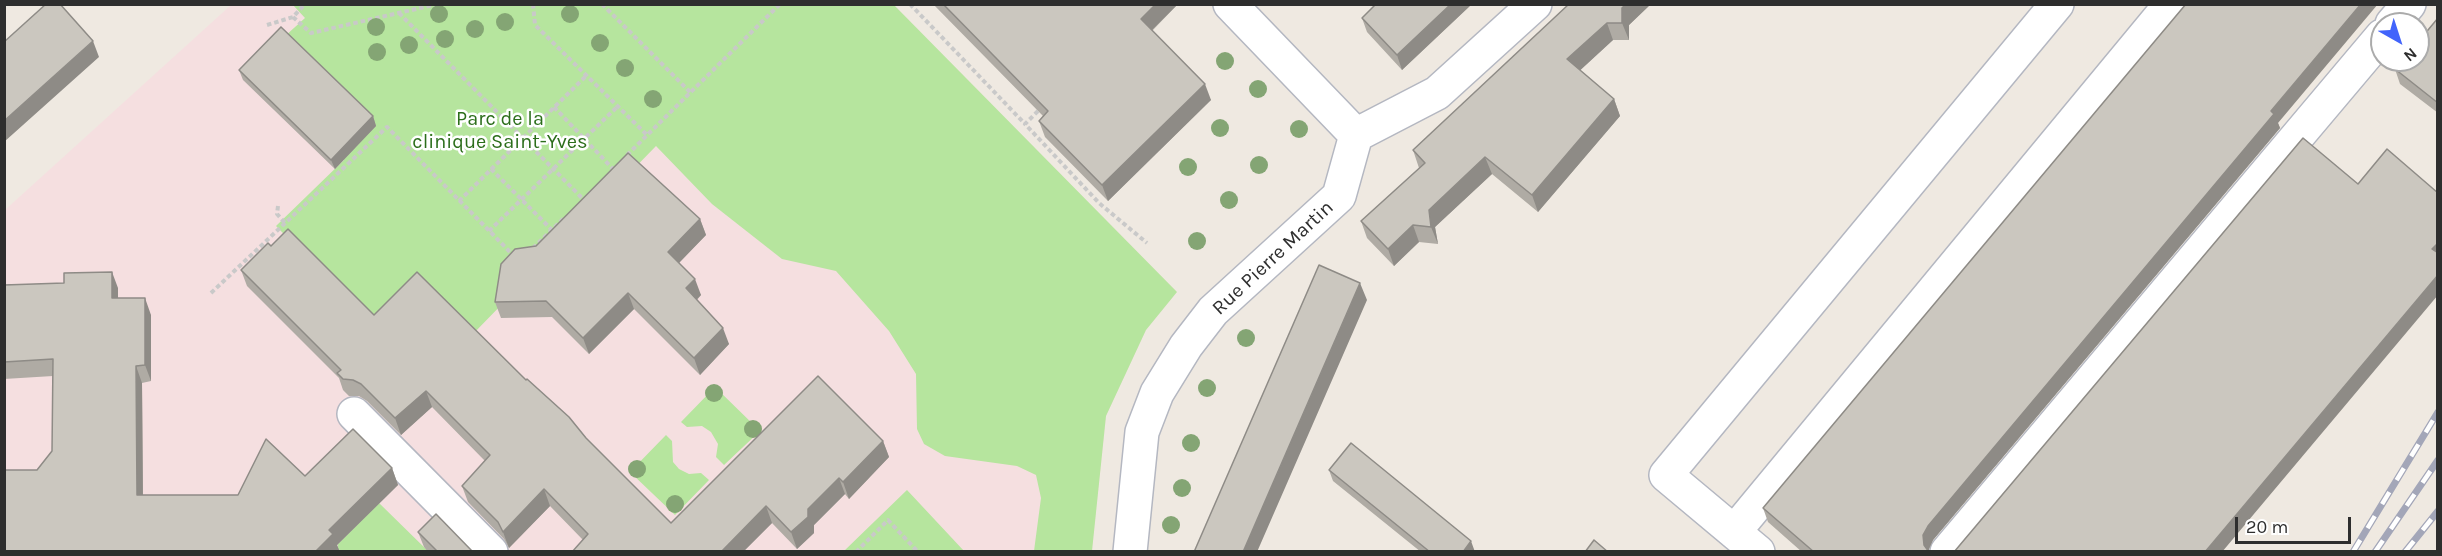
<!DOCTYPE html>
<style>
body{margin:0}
#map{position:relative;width:2442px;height:556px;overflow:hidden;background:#efe9e1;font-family:Karla,sans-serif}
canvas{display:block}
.frame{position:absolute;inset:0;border:6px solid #2e2e2e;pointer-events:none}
.north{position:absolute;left:2370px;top:12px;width:60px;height:60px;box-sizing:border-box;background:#fff;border:2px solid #ababab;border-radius:50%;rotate:141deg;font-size:16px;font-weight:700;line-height:24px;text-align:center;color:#2e2e2e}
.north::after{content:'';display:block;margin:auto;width:21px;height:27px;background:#4264fb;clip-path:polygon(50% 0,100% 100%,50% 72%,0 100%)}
.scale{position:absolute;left:2235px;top:517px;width:116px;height:27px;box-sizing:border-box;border:3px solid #2e2e2e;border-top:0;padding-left:8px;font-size:18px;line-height:21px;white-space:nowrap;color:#2e2e2e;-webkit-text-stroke:4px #fff;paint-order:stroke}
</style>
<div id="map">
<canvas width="2442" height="556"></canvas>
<div class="frame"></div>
<div class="north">N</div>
<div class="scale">20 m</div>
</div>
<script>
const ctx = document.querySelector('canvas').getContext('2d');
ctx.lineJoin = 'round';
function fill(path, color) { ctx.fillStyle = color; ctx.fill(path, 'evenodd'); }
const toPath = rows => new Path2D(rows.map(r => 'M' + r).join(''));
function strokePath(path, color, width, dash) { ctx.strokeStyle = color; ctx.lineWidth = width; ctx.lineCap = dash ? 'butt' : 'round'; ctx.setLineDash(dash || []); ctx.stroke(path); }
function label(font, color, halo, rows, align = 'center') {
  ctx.font = font + ' Karla,sans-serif'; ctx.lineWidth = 5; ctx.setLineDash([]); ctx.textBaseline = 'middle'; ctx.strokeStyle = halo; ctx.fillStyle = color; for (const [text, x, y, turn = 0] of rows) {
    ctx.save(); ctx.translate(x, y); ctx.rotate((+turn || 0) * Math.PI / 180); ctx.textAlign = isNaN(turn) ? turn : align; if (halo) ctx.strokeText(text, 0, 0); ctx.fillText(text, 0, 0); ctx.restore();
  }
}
fill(toPath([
 [231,5,894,5,1177,292,1146,330,1106,416,1092,551,5,552,5,210]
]), '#f5dfe0');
fill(toPath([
 [293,5,894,5,1177,292,1146,330,1106,416,1092,551,1034,551,1041,498,1036,475,1017,466,945,456,924,444,917,429,916,374,889,331,836,271,782,259,712,204,656,146,471,336,364,349,349,300,276,226,344,160,284,37,305,18],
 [715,387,760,431,724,465,716,457,718,444,711,432,702,426,687,427,681,422],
 [666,435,672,441,673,462,679,469,689,474,701,473,709,480,675,515,630,472],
 [907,490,964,551,844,551],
 [379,503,428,551,338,552,338,544]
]), '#b6e59e');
const minor = toPath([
 [1230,4,1356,135],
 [2392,24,2409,4],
 [354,414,491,552],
 [1734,532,2171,4],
 [1130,552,1142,432,1157,393,1186,346,1213,311,1339,196,1356,135,1437,93,1535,4],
 [1758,552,1666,475,2057,4],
 [1947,552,2382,36]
]);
strokePath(minor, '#b4b7c1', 36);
strokePath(toPath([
 [533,4,535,25,647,135],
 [602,4,691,93],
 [910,4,1025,124],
 [399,13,583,199],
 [293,17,311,33,438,4],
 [267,25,293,17,305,4],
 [554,107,613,169],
 [1038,111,1025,124,1099,203,1147,243],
 [627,155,780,4],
 [491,169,552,230],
 [459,201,587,75],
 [278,206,277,214,285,223],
 [489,231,618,106],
 [533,248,564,218],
 [211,293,387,127,515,257],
 [856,552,888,520,918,552]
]), '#c9c9c9', 4, [4.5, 3]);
strokePath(minor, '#fff', 33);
const rail = toPath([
 [2353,552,2438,412],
 [2375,552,2438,460],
 [2405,552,2438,511]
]);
strokePath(rail, '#a3a6b8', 7);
strokePath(rail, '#fff', 4.5, [14]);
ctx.fillStyle = '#84a574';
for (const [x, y] of [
 [439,14],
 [570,14],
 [505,22],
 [376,27],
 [475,29],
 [445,39],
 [600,43],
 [409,45],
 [377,52],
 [1225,61],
 [625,68],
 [1258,89],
 [653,99],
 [1220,128],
 [1299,129],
 [1259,165],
 [1188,167],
 [1229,200],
 [1197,241],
 [1246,338],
 [1207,388],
 [714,393],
 [753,429],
 [1191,443],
 [637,469],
 [1182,488],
 [675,504],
 [1171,525]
]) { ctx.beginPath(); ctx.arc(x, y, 9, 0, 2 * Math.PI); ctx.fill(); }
fill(toPath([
 [933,4,1178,4,1152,31,1211,100,1108,201,1045,137,1039,121,1043,116],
 [1472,4,1402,70,1367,32,1362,18],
 [1569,4,1651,4,1629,25,1629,40,1613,40,1580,70,1614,99,1620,116,1538,212,1492,174,1435,227,1438,244,1419,242,1394,266,1367,238,1361,221,1419,168,1413,150],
 [2438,18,2438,113,2400,84,2395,69],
 [239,70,373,116,376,126,335,169,243,80],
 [2278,123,2280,128,1933,540,1929,549,1929,552,1802,552,1768,522,1763,508],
 [700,219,706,235,679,263,701,295,697,300,729,344,700,375,634,309,589,354,552,317,501,318,495,302],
 [271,246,374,315,526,380,586,438,671,523,883,441,889,457,849,499,845,494,814,525,814,533,797,549,772,523,743,552,572,552,583,540,550,506,509,548,504,539,468,502,462,486,485,461,432,407,401,435,367,401,359,396,349,396,343,390,339,378,247,286,241,270],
 [64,283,118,288,118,298,151,315,151,381,142,383,143,495,238,495,305,476,392,468,398,485,337,545,339,550,338,552,4,552,37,470,52,451,53,376,4,379,4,285],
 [1329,470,1475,552,1421,552,1333,481],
 [418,532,472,551,475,552,428,552,424,547]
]), '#afaba4');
fill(toPath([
 [1156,4,1178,4,1146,36,1141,19],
 [1451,4,1472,4,1402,70,1397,55],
 [1626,4,1651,4,1629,25,1629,40,1622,23,1622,8],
 [2361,4,2378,4,2278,123,2280,128,1933,540,1929,549,1929,552,1924,545,1923,535,1928,526,2271,111],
 [1607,23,1613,40,1574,76,1567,59],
 [93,41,99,57,4,142,4,121],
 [1205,84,1211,100,1108,201,1102,185],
 [1614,99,1620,116,1538,212,1532,195],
 [373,116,376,126,335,169,331,160],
 [1485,157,1492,174,1435,227,1438,244,1431,227,1429,210],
 [700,219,706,235,674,268,668,252],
 [1413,225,1419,242,1394,266,1388,249],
 [2438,243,2438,263,2432,249],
 [112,272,118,288,118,315,112,298],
 [2438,275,2438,295,2222,552,2205,552],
 [695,279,701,295,692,304,686,288],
 [1360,283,1367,300,1257,552,1243,552],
 [628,293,634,309,589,354,583,338],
 [145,298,151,315,151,381,145,365],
 [723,328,729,344,700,375,694,358],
 [136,366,142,383,143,511,137,495],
 [426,391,432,407,401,435,395,418],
 [883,441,889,457,849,499,843,482],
 [392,468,398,485,337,545,339,550,338,552,315,552,329,530],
 [839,478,845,494,814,525,814,533,797,549,791,532,808,509],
 [544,489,550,506,509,548,503,532],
 [766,506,772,523,743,552,721,552],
 [1471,541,1475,552,1463,552]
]), '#8e8b86');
const building = toPath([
 [46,4,60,4,93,41,4,121,4,42,46,4],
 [943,4,1156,4,1141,19,1205,84,1102,185,1039,121,1048,111,943,4],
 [1376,4,1451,4,1397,55,1362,18,1376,4],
 [1569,4,1626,4,1622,8,1622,23,1607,23,1567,59,1614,99,1532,195,1485,157,1429,210,1431,227,1413,225,1388,249,1361,221,1425,163,1413,150,1569,4],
 [2186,4,2361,4,2271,111,2274,114,1928,526,1923,535,1924,545,1929,552,1814,552,1763,508,2186,4],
 [2438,18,2438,103,2395,69,2403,60,2418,60,2418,42,2438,18],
 [281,27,373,116,331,160,239,70,281,27],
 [2303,138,2358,184,2387,149,2438,193,2438,243,2432,249,2438,253,2438,275,2205,552,1954,552,2303,138],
 [628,153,700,219,668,252,695,279,686,288,723,328,694,358,628,293,583,338,546,301,495,302,501,264,515,249,536,246,628,153],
 [288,229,374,315,417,272,526,380,527,379,569,417,586,438,671,523,818,376,883,441,843,482,839,478,808,509,808,517,791,532,766,506,721,552,572,552,588,534,544,489,503,532,498,522,462,486,490,455,426,391,395,418,361,384,353,380,343,379,337,373,341,370,241,270,268,243,271,246,288,229],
 [1319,265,1360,283,1243,552,1194,552,1319,265],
 [112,272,112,298,145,298,145,365,136,366,137,495,238,495,266,439,305,476,353,429,392,468,329,530,333,534,315,552,4,552,4,470,37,470,52,451,53,359,4,362,4,285,64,283,64,273,112,272],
 [1351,443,1471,541,1463,552,1430,552,1329,470,1351,443],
 [436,514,472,551,475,552,438,552,418,532,436,514],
 [1594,540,1608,552,1585,552,1594,540]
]);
fill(building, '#cbc7bf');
strokePath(building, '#8e8b86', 1.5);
label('20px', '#2c6e1b', '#fff', [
 ["Parc de la",500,119],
 ["clinique Saint-Yves",500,142]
]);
label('20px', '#2e2e2e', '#fff', [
 ["Rue Pierre Martin",1273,258,-43]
]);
</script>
